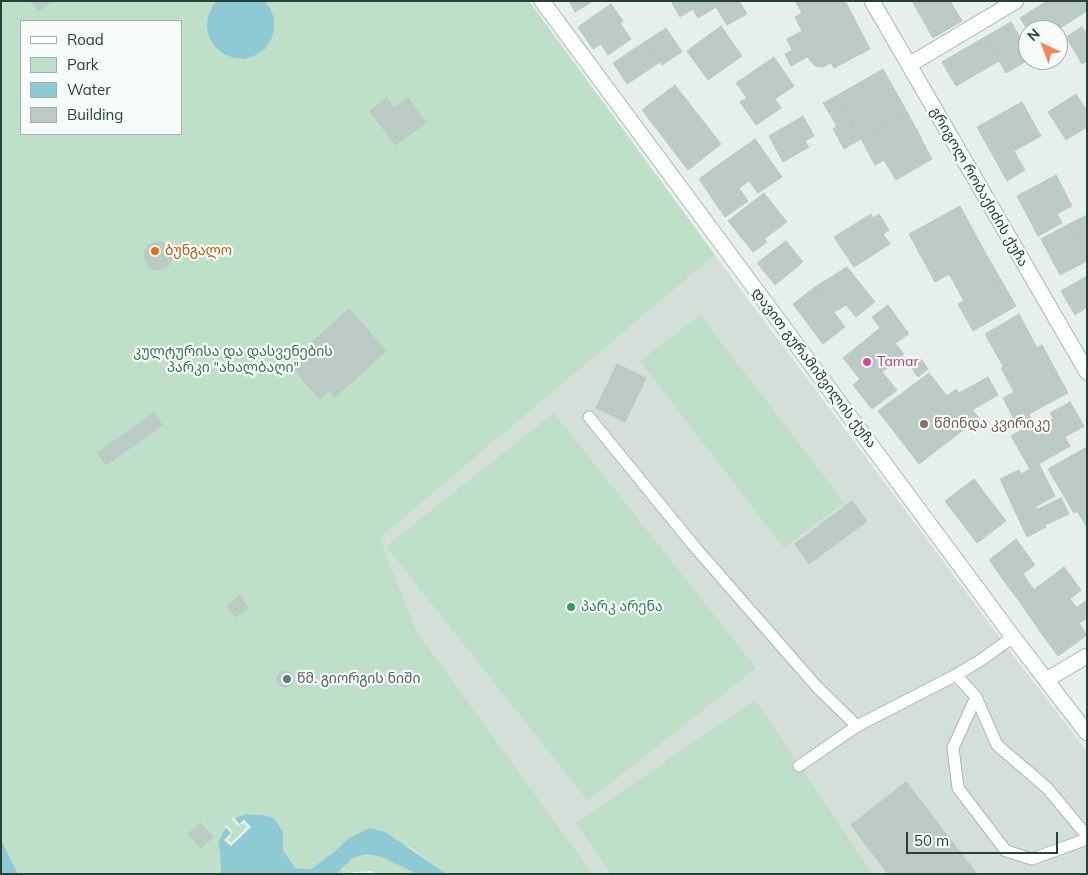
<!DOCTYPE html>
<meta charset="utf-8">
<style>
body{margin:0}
#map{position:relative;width:1088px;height:875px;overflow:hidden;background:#e6efeb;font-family:Mulish,sans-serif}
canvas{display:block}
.frame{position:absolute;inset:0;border:2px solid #24423a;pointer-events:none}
.legend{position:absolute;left:20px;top:20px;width:162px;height:115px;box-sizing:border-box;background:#f7fbf9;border:1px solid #a3b1ad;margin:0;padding:6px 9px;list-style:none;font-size:15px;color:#24423a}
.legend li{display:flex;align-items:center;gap:10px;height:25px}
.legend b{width:25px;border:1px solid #a3b1ad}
.north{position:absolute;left:1018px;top:20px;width:50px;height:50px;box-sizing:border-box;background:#f7fbf9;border:1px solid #a3b1ad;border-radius:50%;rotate:317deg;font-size:14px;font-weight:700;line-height:20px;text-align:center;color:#24423a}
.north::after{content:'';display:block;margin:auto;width:18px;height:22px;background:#f4845f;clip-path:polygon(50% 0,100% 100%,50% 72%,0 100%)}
.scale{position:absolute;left:906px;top:832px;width:152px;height:22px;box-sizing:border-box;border:2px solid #24423a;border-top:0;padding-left:6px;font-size:15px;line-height:18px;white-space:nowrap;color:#24423a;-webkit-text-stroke:4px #f7fbf9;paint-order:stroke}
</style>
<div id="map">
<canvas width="1088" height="875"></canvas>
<div class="frame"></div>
<ul class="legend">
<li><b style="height:6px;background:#fff"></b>Road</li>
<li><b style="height:14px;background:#bfe0c8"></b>Park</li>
<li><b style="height:14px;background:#8ec9d4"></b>Water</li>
<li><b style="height:14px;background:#bbcac4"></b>Building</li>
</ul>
<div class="north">N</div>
<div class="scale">50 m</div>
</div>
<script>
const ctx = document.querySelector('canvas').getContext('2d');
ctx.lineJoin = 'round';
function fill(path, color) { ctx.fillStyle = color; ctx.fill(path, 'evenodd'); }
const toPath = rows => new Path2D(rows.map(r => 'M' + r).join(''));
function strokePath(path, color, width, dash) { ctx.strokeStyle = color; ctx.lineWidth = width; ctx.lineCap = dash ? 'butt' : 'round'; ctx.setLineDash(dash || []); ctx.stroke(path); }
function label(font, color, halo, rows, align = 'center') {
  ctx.font = font + ' Mulish,"Noto Sans Georgian",sans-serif'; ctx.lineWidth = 4.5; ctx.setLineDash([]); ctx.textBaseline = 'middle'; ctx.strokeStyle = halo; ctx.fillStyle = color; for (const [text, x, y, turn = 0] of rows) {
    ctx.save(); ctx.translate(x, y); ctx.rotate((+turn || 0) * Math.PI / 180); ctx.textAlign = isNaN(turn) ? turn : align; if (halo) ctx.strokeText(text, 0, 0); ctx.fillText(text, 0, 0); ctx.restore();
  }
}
fill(toPath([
 [715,255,1019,663,1087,751,1087,874,593,874,416,630,380,538]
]), '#d4dfda');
fill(toPath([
 [1,1,529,1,715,255,380,538,416,630,593,874,447,874,409,847,349,838,334,852,311,869,295,868,283,850,283,832,263,815,246,814,235,818,244,820,251,827,231,846,218,843,220,853,221,874,18,874,1,840],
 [21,21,181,21,181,134,21,134],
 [700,315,844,502,784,548,640,361],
 [554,413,756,668,588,801,386,546],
 [755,700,873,874,611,874,576,823],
 [366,854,381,857,417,874,375,874,372,871,353,872,352,874,336,874,353,858]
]), '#bfe0c8');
fill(toPath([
 [218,1,264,1,270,8,274,18,274,29,271,40,265,49,256,55,245,59,234,58,224,54,215,47,209,37,207,27,208,16,213,5],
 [246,814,263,815,274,818,283,832,283,850,295,868,311,869,334,852,349,838,370,828,385,832,447,874,417,874,381,857,366,854,353,858,336,874,221,874,220,853,218,843,226,827,231,833,224,840,231,846,250,827,244,820,240,824,235,818],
 [1,840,18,874,1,874]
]), '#8ec9d4');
fill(toPath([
 [233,817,239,824,244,820,251,827,231,846,224,840,231,833,224,826,227,825,233,832,228,840,231,843,247,827,244,823,238,826,232,820]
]), '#e6efeb');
const building = toPath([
 [31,1,52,1,38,11,31,1],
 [569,1,593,1,575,12,569,1],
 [671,1,726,1,698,18,693,9,680,17,671,1],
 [726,1,739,1,747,14,727,25,716,7,726,1],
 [795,1,825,1,802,13,795,1],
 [825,1,845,1,854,18,792,50,787,39,802,31,795,17,825,1],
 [912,1,950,1,962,21,933,38,912,1],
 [1047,1,1087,1,1087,11,1057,30,1028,30,1020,18,1047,1],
 [611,4,623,21,620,23,631,39,608,55,601,44,593,49,578,27,611,4],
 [854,18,870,49,834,68,831,63,823,67,815,66,807,57,791,66,785,54,854,18],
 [1011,22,1028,51,1028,60,1006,73,985,37,1011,22],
 [721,26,742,56,708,80,687,51,721,26],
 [1082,27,1087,35,1087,61,1082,64,1066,37,1082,27],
 [666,28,682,52,662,65,646,41,666,28],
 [985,37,999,61,956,86,942,62,985,37],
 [646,41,660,62,627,84,613,63,646,41],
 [774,57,794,86,775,99,781,108,756,125,740,102,747,98,736,83,774,57],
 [883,69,907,112,861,139,836,96,883,69],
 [675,85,721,144,688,170,642,110,675,85],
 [1076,94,1087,111,1087,127,1066,140,1048,112,1076,94],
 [836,96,861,139,844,149,833,129,837,126,823,103,836,96],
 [387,98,394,108,408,98,426,123,395,145,370,111,387,98],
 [1022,102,1041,136,1014,151,1025,170,1007,181,977,127,1022,102],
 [907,112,922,139,875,165,861,139,907,112],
 [803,116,814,136,805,141,809,147,783,162,769,136,803,116],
 [755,139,782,177,758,193,749,181,739,188,721,163,755,139],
 [921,139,932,159,896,180,884,160,921,139],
 [721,163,748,201,725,217,699,179,721,163],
 [1056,175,1072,206,1057,214,1062,223,1038,236,1017,196,1056,175],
 [764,193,787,222,764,239,767,242,753,252,728,221,764,193],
 [960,206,986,254,935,282,909,234,960,206],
 [871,214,873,218,879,214,889,230,883,234,890,244,854,267,834,237,871,214],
 [1087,215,1087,250,1083,252,1069,224,1087,215],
 [1069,224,1083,252,1087,250,1087,261,1060,275,1041,239,1069,224],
 [786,241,803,262,775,285,757,263,786,241],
 '144 256a14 14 0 1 1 28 0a14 14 0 1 1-28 0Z',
 [986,254,1001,280,964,301,949,274,986,254],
 [847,267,875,302,856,317,846,305,834,312,815,287,847,267],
 [1087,276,1087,307,1075,315,1061,291,1087,276],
 [1001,280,1016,306,973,331,958,304,1001,280],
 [815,287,845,327,823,344,793,304,815,287],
 [888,305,909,334,895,343,904,354,882,372,897,390,872,409,853,385,860,379,843,358,880,328,872,317,888,305],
 [349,309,386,351,335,397,329,390,320,399,294,370,304,361,298,355,349,309],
 [1019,314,1037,348,1003,366,985,334,1019,314],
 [1042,345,1068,393,1029,414,1031,419,1018,427,1003,398,1014,392,1001,368,1042,345],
 [921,359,928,369,918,377,911,367,921,359],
 [617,364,646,378,625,422,596,408,617,364],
 [929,373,947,396,956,389,979,418,919,464,878,411,929,373],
 [988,377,998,395,972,410,959,393,988,377],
 [1070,402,1084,426,1065,437,1050,413,1070,402],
 [154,413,162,425,106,465,97,453,154,413],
 [1054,418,1070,446,1030,469,1011,436,1041,419,1044,424,1054,418],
 [1087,447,1087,506,1074,513,1048,469,1087,447],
 [1039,464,1055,496,1037,506,1021,474,1039,464],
 [1019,470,1046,527,1027,537,1000,479,1019,470],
 [974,479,1006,521,977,543,945,501,974,479],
 [1061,498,1069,514,1045,525,1038,509,1061,498],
 [852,501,867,521,809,564,795,544,852,501],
 [1087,506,1087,527,1077,511,1087,506],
 [1016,539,1035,565,1007,585,989,560,1016,539],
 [1064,567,1081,590,1070,599,1076,607,1041,633,1019,601,1064,567],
 [1023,574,1034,590,1019,601,1007,585,1023,574],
 [240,596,248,608,235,617,227,606,240,596],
 [1087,600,1087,618,1079,623,1087,635,1058,656,1041,633,1087,600],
 '277 679a8 8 0 1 1 16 0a8 8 0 1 1-16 0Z',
 [906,782,977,874,888,874,851,825,906,782],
 [200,823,213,837,201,848,188,834,200,823]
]);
fill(building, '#bbcac4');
strokePath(building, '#b8c9c2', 1);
const lane = toPath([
 [589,417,694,546,817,687,857,726],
 [956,675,976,697,953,748,958,788,1006,851,1032,859,1087,839],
 [976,697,997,745,1047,788,1087,836],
 [799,766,857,726,956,675,981,660,1013,637]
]);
const street = toPath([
 [872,1,1087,372],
 [909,65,1016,1]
]);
const secondary = toPath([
 [542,1,1013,637,1087,733],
 [1046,680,1087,656]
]);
strokePath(lane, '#a8b8b2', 13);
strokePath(street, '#a8b8b2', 17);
strokePath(secondary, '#a4bbb3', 17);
strokePath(lane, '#fff', 11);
strokePath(street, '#fff', 15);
strokePath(secondary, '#fff', 15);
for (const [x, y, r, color] of [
 [155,251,5,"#e8710a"],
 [867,362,5,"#d1479c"],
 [924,424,5,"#8d6e63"],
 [571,607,5,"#2e9e5b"],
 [287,679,5,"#6b7280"]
]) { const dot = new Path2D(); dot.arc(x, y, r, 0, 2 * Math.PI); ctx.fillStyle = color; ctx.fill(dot); strokePath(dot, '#f7fbf9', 2); }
label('14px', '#24423a', '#f7fbf9', [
 ["გრიგოლ რობაქიძის ქუჩა",979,187,60],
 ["დავით გურამიშვილის ქუჩა",814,368,53]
]);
label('14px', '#c56008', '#f7fbf9', [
 ["ბუნგალო",165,251]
], 'left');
label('14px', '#2d7a4b', '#f7fbf9', [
 ["კულტურისა და დასვენების",233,352],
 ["პარკი \"ახალბაღი\"",233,368]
]);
label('14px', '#b23c85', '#f7fbf9', [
 ["Tamar",877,362]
], 'left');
label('14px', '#785e54', '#f7fbf9', [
 ["წმინდა კვირიკე",934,424]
], 'left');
label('14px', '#27864d', '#f7fbf9', [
 ["პარკ არენა",581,607]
], 'left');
label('14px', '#5b616d', '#f7fbf9', [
 ["წმ. გიორგის ნიში",297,679]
], 'left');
</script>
